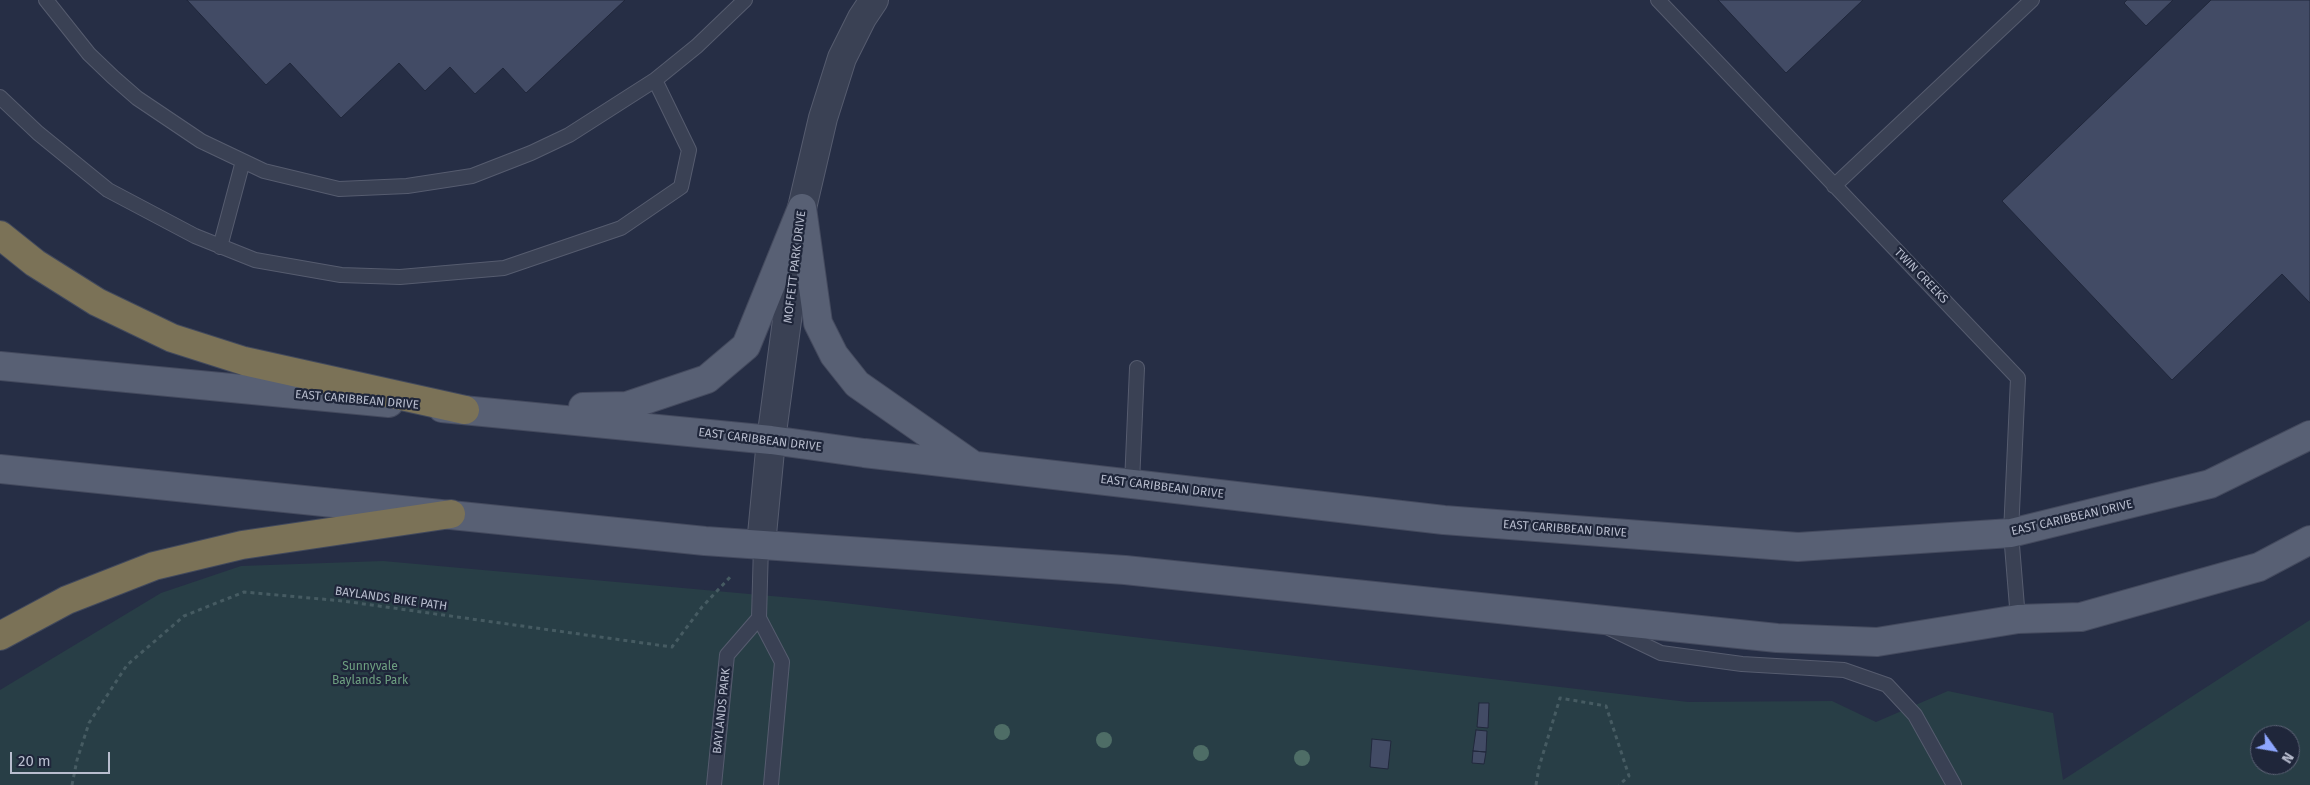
<!DOCTYPE html>
<style>
body{margin:0}
#map{position:relative;width:2310px;height:785px;overflow:hidden;background:#262e45;font-family:"Fira Sans",sans-serif}
canvas{display:block}
.north{position:absolute;left:2250px;top:725px;width:50px;height:50px;box-sizing:border-box;background:#1f263a;border:1px solid #5c6275;border-radius:50%;rotate:122deg;font-size:14px;font-weight:700;line-height:20px;text-align:center;color:#b8bdce}
.north::after{content:'';display:block;margin:auto;width:18px;height:22px;background:#8da6fe;clip-path:polygon(50% 0,100% 100%,50% 72%,0 100%)}
.scale{position:absolute;left:10px;top:752px;width:100px;height:22px;box-sizing:border-box;border:2px solid #b8bdce;border-top:0;padding-left:6px;font-size:15px;line-height:18px;white-space:nowrap;color:#b8bdce;-webkit-text-stroke:4px #1f263a;paint-order:stroke}
</style>
<div id="map">
<canvas width="2310" height="785"></canvas>
<div class="north">N</div>
<div class="scale">20 m</div>
</div>
<script>
const ctx = document.querySelector('canvas').getContext('2d');
ctx.lineJoin = 'round';
function fill(path, color) { ctx.fillStyle = color; ctx.fill(path, 'evenodd'); }
const toPath = rows => new Path2D(rows.map(r => 'M' + r).join(''));
function strokePath(path, color, width, dash) { ctx.strokeStyle = color; ctx.lineWidth = width; ctx.lineCap = dash ? 'butt' : 'round'; ctx.setLineDash(dash || []); ctx.stroke(path); }
function label(font, color, halo, rows, align = 'center') {
  ctx.font = font + ' "Fira Sans",sans-serif'; ctx.lineWidth = 4.5; ctx.setLineDash([]); ctx.textBaseline = 'middle'; ctx.strokeStyle = halo; ctx.fillStyle = color; for (const [text, x, y, turn = 0] of rows) {
    ctx.save(); ctx.translate(x, y); ctx.rotate((+turn || 0) * Math.PI / 180); ctx.textAlign = isNaN(turn) ? turn : align; if (halo) ctx.strokeText(text, 0, 0); ctx.fillText(text, 0, 0); ctx.restore();
  }
}
fill(toPath([
 [383,561,827,601,1688,702,1832,701,1876,722,1948,691,2053,713,2063,780,2310,620,2310,785,0,785,0,690,161,593,241,566],
 [2260,735,2290,735,2290,765,2260,765]
]), '#283e46');
const building = toPath([
 [187,0,625,0,526,93,503,68,475,94,450,67,425,91,399,63,341,118,290,63,266,85,187,0],
 [1718,0,1863,0,1786,73,1718,0],
 [2127,0,2173,0,2146,26,2124,3,2127,0],
 [2211,0,2310,0,2310,303,2282,274,2172,380,2002,201,2211,0],
 [1479,703,1489,703,1488,728,1477,727,1479,703],
 [1476,730,1487,731,1486,752,1473,751,1476,730],
 [1372,739,1391,741,1388,769,1370,767,1372,739],
 [1473,751,1486,752,1484,764,1472,763,1473,751]
]);
fill(building, '#424b65');
strokePath(building, '#21283c', 1);
const service = toPath([
 [46,0,89,54,113,77,137,98,201,141,264,171,339,189,407,186,472,176,531,153,569,135,655,80,697,46,745,0],
 [1658,0,2018,378,2011,533,2018,619],
 [0,97,38,133,108,190,195,236,255,260,341,275,400,277,504,268,621,228,681,187,689,150,655,80],
 [1834,186,2032,0],
 [220,247,243,161],
 [1132,483,1137,368],
 [761,545,759,618,782,662,771,785],
 [1609,628,1661,653,1742,664,1844,670,1887,685,1915,715,1954,785],
 [714,785,727,655,759,618]
]);
const tertiary = toPath([
 [761,545,771,440,802,208,823,118,842,58,862,18,874,0]
]);
const primary = toPath([
 [802,208,818,323,834,355,857,384,970,463],
 [0,366,389,403],
 [583,407,627,406,707,379,746,346,802,208],
 [442,408,771,440,864,453,1444,520,1798,547,2011,533,2210,484,2310,435],
 [0,469,705,541,1125,570,1777,638,1877,642,2018,619,2081,617,2259,567,2310,540]
]);
const motorway = toPath([
 [0,235,35,263,97,302,172,338,244,361,465,410],
 [0,636,67,600,154,566,242,545,451,514]
]);
strokePath(service, '#565c6f', 16);
strokePath(tertiary, '#565c6f', 30);
strokePath(primary, '#444a5e', 30);
strokePath(motorway, '#42495c', 30);
strokePath(toPath([
 [72,785,77,760,89,723,127,665,184,616,244,592,343,601,672,647,702,607,732,575],
 [1536,785,1539,767,1560,698,1606,706,1629,776,1619,785]
]), '#465b62', 3, [4, 4]);
strokePath(service, '#3a4154', 14);
strokePath(tertiary, '#3a4154', 28);
strokePath(primary, '#586074', 28);
strokePath(motorway, '#7b7257', 28);
ctx.fillStyle = '#4e6d66';
for (const [x, y] of [
 [1002,732],
 [1104,740],
 [1201,753],
 [1302,758]
]) { ctx.beginPath(); ctx.arc(x, y, 8, 0, 2 * Math.PI); ctx.fill(); }
label('12px', '#b8bdce', '#1f263a', [
 ["MOFFETT PARK DRIVE",795,267,-83],
 ["TWIN CREEKS",1921,276,46],
 ["EAST CARIBBEAN DRIVE",357,400,5],
 ["EAST CARIBBEAN DRIVE",760,440,7],
 ["EAST CARIBBEAN DRIVE",1162,487,7],
 ["EAST CARIBBEAN DRIVE",2072,518,-13],
 ["EAST CARIBBEAN DRIVE",1565,529,4],
 ["BAYLANDS BIKE PATH",391,599,8],
 ["BAYLANDS PARK",722,711,-84]
]);
label('12px', '#6ea081', '#1f263a', [
 ["Sunnyvale",370,667],
 ["Baylands Park",370,681]
]);
</script>
